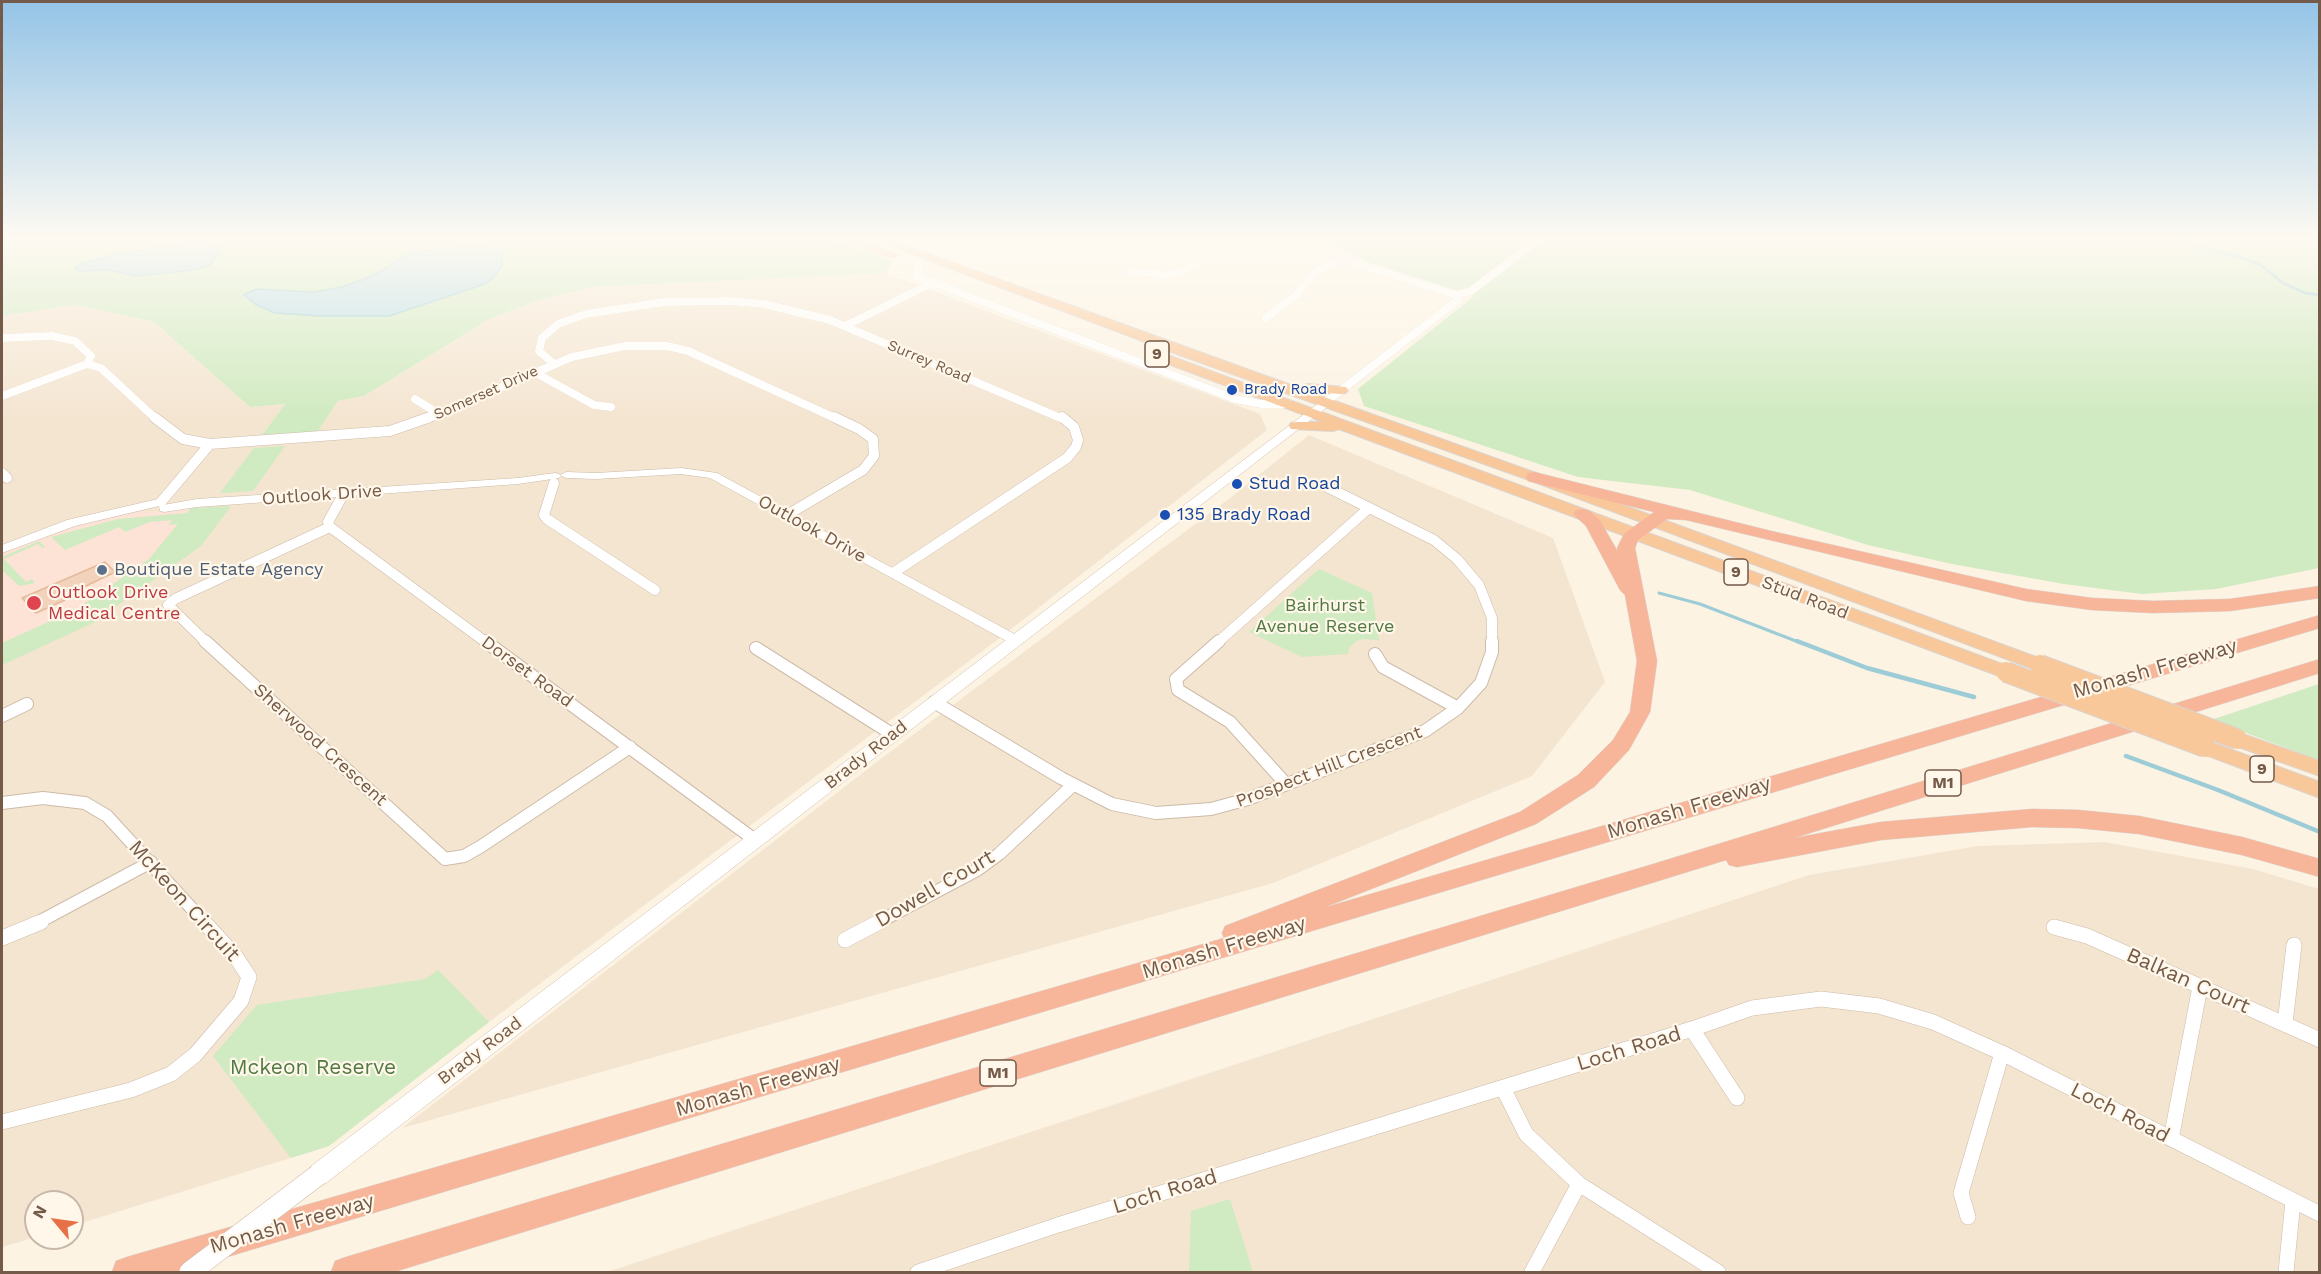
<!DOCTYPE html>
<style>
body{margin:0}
#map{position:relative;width:2321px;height:1274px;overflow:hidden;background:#fcf3e3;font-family:"Work Sans",sans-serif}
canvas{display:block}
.frame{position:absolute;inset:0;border:3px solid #745a49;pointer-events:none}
.north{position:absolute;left:24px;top:1190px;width:60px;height:60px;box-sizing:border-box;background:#fff7e9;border:2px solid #c7b8a9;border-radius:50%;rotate:299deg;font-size:16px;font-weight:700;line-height:24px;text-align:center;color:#745a49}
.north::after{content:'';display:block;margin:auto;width:21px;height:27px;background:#e77147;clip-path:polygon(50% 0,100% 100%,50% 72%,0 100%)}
</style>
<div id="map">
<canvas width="2321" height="1274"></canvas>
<div class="frame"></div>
<div class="north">N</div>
</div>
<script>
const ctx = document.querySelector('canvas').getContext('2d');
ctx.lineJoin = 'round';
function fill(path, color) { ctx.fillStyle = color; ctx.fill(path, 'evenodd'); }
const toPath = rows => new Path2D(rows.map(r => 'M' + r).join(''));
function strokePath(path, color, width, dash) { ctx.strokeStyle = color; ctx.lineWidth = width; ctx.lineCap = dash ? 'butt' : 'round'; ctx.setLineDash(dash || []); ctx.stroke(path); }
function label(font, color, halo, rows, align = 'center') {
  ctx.font = font + ' "Work Sans",sans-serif'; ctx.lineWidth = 4.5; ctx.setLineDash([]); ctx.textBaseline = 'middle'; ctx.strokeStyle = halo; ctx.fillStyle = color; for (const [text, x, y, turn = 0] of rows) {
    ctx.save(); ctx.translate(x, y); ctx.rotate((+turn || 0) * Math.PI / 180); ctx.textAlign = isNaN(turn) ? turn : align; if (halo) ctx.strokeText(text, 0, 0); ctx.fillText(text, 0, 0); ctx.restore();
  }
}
fill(toPath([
 [886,273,1260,414,1267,430,997,640,489,1022,329,1146,72,1226,72,1202,36,1202,36,1237,2,1247,2,316,75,305,154,322,250,407,285,404,261,437,316,434,338,401,364,396,488,320,538,300,592,287],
 [1309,435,1553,538,1605,682,1532,776,1273,883,402,1128,882,758,1230,498],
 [2104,842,2253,869,2319,889,2319,1272,607,1272,1809,875,1978,846]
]), '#f4e5d1');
fill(toPath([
 [191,508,149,559,75,610,2,643,2,553,62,529,113,516,143,511,156,512]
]), '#fde3d6');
fill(toPath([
 [2,240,839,240,892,261,886,273,592,287,538,300,488,320,364,396,338,401,316,434,260,438,285,404,250,407,154,322,75,305,2,316],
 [1298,240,2319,240,2319,568,2216,589,2142,594,2064,584,1952,564,1868,545,1690,490,1578,477,1364,406,1358,389,1474,296,1371,263,1326,242],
 [285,446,253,491,220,493,254,448],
 [231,506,201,546,93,623,2,665,2,643,75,610,149,559,178,524,168,525,172,520,150,522,125,532,119,527,65,550,51,537,118,519,187,513,191,508],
 [39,541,45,547,42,548,38,544,4,559,26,582,32,579,35,583,19,586,2,570,2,557],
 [1319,569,1372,593,1379,640,1362,639,1355,642,1349,648,1348,654,1302,657,1249,632],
 [2319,684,2319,760,2211,720],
 [438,970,489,1022,329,1146,291,1158,213,1056,257,1005,425,979],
 [1230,1199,1253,1272,1189,1272,1191,1211]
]), '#d0eac1');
const water = toPath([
 [209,241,221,245,218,254,210,265,194,270,137,276,107,270,78,271,75,268,83,263,113,255,190,242,209,241],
 [477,247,502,252,502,266,493,278,485,284,389,316,320,316,275,313,255,304,244,295,256,289,314,292,342,287,367,278,387,268,396,260,414,252,477,247]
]);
fill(water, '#b7dde6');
strokePath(water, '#9dccd7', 1.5);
strokePath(toPath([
 [2181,240,2193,246,2240,257,2261,265,2283,283,2305,293,2320,295],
 [1659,593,1700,604,1801,643]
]), '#9dccd7', 3);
strokePath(toPath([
 [1797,641,1867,668,1974,697],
 [2126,756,2218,790,2320,832]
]), '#9dccd7', 4.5);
const building = toPath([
 [105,562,115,572,63,597,65,600,36,613,22,598,105,562]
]);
fill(building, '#f2d2ba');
strokePath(building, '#e4ba9b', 1.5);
const minorFar3 = toPath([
 [919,265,916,276,1235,399,1261,404,1289,404],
 [1132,272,1170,275,1183,271,1202,257,1222,248,1253,242,1285,241,1324,248,1370,268,1457,295],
 [1457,295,1471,291,1538,240],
 [1266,318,1297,294,1316,271,1344,257],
 [845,326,932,283],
 [2,338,52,336,75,341,91,356,87,364,101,368,156,419],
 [554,364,539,351,542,338,558,324,586,314,664,302,730,301,764,304,830,320,1063,419],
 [534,372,594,405,611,407],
 [2,396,87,364],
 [415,399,439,414],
 [1327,401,1458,300,1457,295],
 [427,419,572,357,625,346,667,346,688,351,837,419]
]);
const minorFar2 = toPath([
 [154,417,183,439,210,444,390,431,430,417],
 [2,473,7,478],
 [554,483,544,515,547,519,655,590],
 [1323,485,1434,540,1457,559,1479,585,1492,618,1492,643],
 [344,493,328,522,330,527,487,643],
 [161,502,210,444],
 [787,515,863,470,874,456,873,439,859,429,834,417],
 [893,573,1067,458,1076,447,1078,440,1074,427,1062,417],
 [207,643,168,605,175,599,330,527],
 [1217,643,1369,508]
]);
const minorFar1 = toPath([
 [205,641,445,859,464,856,480,847,630,747],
 [485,641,755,840],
 [1219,641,1176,679,1178,690,1230,722,1286,784],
 [756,648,892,734],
 [1375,654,1383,667,1458,708],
 [934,702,1061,778,1112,804,1156,813,1211,809,1248,799,1425,731,1458,708,1481,683,1492,652,1492,641],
 [2,716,27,704],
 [2,803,43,798,85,803,107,816,205,923],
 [37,923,151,862],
 [877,923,977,870,999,854,1073,785]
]);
const minor = toPath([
 [2054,927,2087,936,2320,1040],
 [2,938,41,922],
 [845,940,879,922],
 [2285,1024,2294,945],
 [1692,1029,1737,1098],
 [1503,1088,1526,1134,1579,1184,1532,1272],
 [2,1122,131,1090,171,1074,195,1055,241,1001,249,977,236,957,204,922],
 [2171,1139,2200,987],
 [1579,1184,1718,1272],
 [1968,1217,1961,1193,2002,1053],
 [918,1272,1058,1225,1692,1029,1752,1008,1821,999,1879,1006,1933,1022,2002,1053,2320,1214],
 [2286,1272,2293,1201]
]);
const tertiary = toPath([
 [681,468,717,473,1020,637,1022,640,1015,644,1010,643,710,478,681,474,596,479,566,478,560,475,566,472,596,473,681,468],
 [555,473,559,474,561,476,559,478,518,484,197,507,164,512,160,511,159,506,75,526,2,553,2,545,67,520,158,499,162,500,163,505,197,499,518,478,555,473]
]);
const secondary = toPath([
 [1327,397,1333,401,1331,404,326,1183,318,1186,310,1183,307,1175,310,1167,1327,397]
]);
const trunk = toPath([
 [847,240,861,240,898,255,896,257,888,257,848,242,847,240],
 [875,240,890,240,1302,389,1303,385,1308,384,1346,387,1348,390,1346,393,1341,394,1310,392,1539,474,2047,661,2049,665,2047,669,2040,671,2033,669,1529,480,1182,356,875,240],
 [1165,354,2013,668,2015,672,2013,676,2006,678,1999,676,1339,429,1333,431,1291,429,1289,426,1291,423,1296,422,1323,422,1160,361,1158,358,1165,354],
 [2237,732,2320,761,2320,776,2230,744,2227,739,2230,734,2237,732],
 [2205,740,2320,782,2320,798,2198,752,2195,747,2198,742,2205,740]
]);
const motorway = toPath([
 [1534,472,1771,531,2026,589,2092,598,2153,601,2230,599,2320,586,2320,598,2230,611,2153,613,2092,610,2026,601,1686,520,1667,519,1638,540,1635,548,1657,661,1650,712,1629,750,1594,787,1536,824,1323,908,2320,615,2320,628,177,1272,112,1272,116,1261,127,1257,1224,938,1222,933,1225,926,1520,812,1578,775,1613,740,1630,712,1637,661,1625,595,1620,590,1586,526,1573,514,1576,510,1582,509,1588,510,1599,519,1618,552,1617,548,1624,534,1654,512,1528,481,1526,477,1528,473,1534,472],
 [2320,659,2320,673,1794,838,1881,822,2032,809,2078,810,2139,816,2242,837,2320,859,2320,877,2242,855,2139,834,2078,828,2032,827,1881,840,1737,867,1729,865,1726,860,394,1272,331,1272,335,1261,346,1257,1650,865,2320,659]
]);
strokePath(minorFar3, '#cdbba9', 8);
strokePath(minorFar2, '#cdbba9', 11);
strokePath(minorFar1, '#cdbba9', 14);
strokePath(minor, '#cdbba9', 16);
strokePath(tertiary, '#cdbba9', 1);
strokePath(secondary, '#d2bda9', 1);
strokePath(trunk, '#dbd4d0', 2);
strokePath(motorway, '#dbd4d0', 1);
strokePath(minorFar3, '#fff', 8);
strokePath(minorFar2, '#fff', 10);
strokePath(minorFar1, '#fff', 12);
strokePath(minor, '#fff', 15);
fill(tertiary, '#fff');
fill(secondary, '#fff');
fill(trunk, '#f9c89a');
fill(motorway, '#f7b599');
const secondaryBridge = toPath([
 [190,1272,318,1175]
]);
const trunkBridge = toPath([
 [2040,665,2237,739],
 [2006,672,2205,747]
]);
strokePath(secondaryBridge, '#d2bda9', 22, []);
strokePath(trunkBridge, '#dbd4d0', 22, []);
strokePath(secondaryBridge, '#fff', 21);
strokePath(trunkBridge, '#f9c89a', 20);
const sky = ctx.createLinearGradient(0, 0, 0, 418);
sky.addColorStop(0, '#94c4e7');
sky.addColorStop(0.57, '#fefaf2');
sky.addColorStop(1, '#fefaf200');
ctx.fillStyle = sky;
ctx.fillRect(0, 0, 2321, 418);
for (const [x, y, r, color] of [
 [1232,390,6,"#1a4fb4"],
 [1237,484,6,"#1a4fb4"],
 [1165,515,6,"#1a4fb4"],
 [102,570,6,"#5c6f8a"],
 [34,603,8,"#e0444e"]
]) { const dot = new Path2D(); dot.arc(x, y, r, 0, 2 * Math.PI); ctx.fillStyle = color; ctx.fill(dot); strokePath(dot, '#fff7e9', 2); }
label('15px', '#745a49', '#fff7e9', [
 ["Surrey Road",929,362,23],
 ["Somerset Drive",486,393,-24]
]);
label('15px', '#164399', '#fff7e9', [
 ["Brady Road",1244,390]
], 'left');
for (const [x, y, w] of [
 [1157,354,24],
 [1736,572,24],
 [2262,769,24],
 [1943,783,36],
 [998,1073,36]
]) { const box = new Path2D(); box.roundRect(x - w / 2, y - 13, w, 26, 4.5); ctx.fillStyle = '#fff7e9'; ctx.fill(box); strokePath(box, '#745a49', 1.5); }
label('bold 16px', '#745a49', null, [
 ["9",1157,354],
 ["9",1736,572],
 ["9",2262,769],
 ["M1",1943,783],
 ["M1",998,1073]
]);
label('18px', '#164399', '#fff7e9', [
 ["Stud Road",1249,484],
 ["135 Brady Road",1177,515]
], 'left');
label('18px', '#745a49', '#fff7e9', [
 ["Outlook Drive",322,495,-4],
 ["Outlook Drive",812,529,29],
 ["Stud Road",1805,598,21],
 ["Dorset Road",527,672,36],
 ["Sherwood Crescent",320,745,42],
 ["Brady Road",866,755,-38],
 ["Prospect Hill Crescent",1329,767,-21],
 ["Brady Road",480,1051,-37]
]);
label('18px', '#4e5e75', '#fff7e9', [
 ["Boutique Estate Agency",114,570]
], 'left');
label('18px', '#be3a42', '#fff7e9', [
 ["Outlook Drive",48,593],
 ["Medical Centre",48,614]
], 'left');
label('18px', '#4f7a41', '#fff7e9', [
 ["Bairhurst",1325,606],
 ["Avenue Reserve",1325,627]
]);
label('21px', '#745a49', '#fff7e9', [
 ["Monash Freeway",2155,669,-16],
 ["Monash Freeway",1689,808,-17],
 ["Dowell Court",935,889,-30],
 ["McKeon Circuit",184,901,48],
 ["Monash Freeway",1224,948,-17],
 ["Balkan Court",2188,981,24],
 ["Loch Road",1629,1049,-17],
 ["Monash Freeway",758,1087,-16],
 ["Loch Road",2120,1113,27],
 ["Loch Road",1165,1192,-17],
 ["Monash Freeway",292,1224,-16]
]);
label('21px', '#4f7a41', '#fff7e9', [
 ["Mckeon Reserve",313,1068]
]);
</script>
